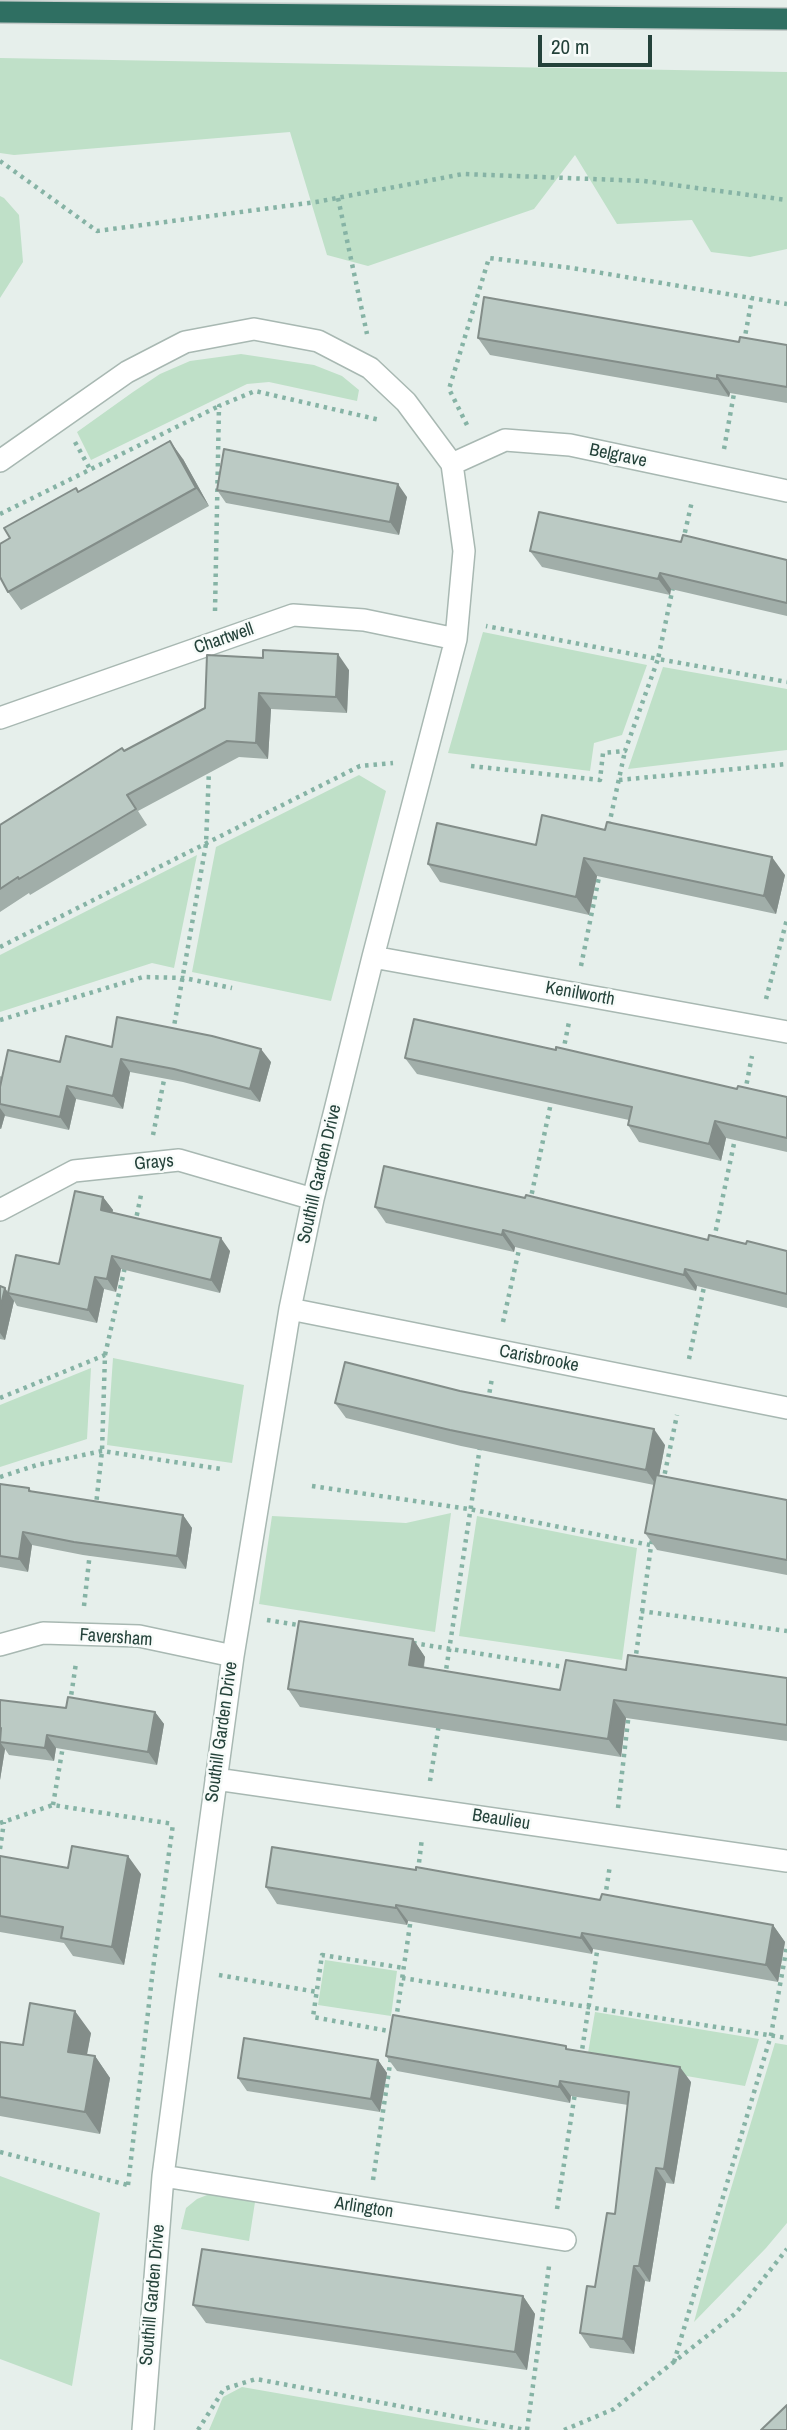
<!DOCTYPE html>
<style>
body{margin:0}
#map{position:relative;width:787px;height:2430px;overflow:hidden;background:#e6efeb;font-family:"Archivo Narrow",sans-serif}
canvas{display:block}
.scale{position:absolute;left:538px;top:35px;width:114px;height:32px;box-sizing:border-box;border:4px solid #24423a;border-top:0;padding-left:9px;font-size:21px;line-height:24px;white-space:nowrap;color:#24423a;-webkit-text-stroke:5px #f7fbf9;paint-order:stroke}
</style>
<div id="map">
<canvas width="787" height="2430"></canvas>
<div class="scale">20 m</div>
</div>
<script>
const ctx = document.querySelector('canvas').getContext('2d');
ctx.lineJoin = 'round';
function fill(path, color) { ctx.fillStyle = color; ctx.fill(path, 'evenodd'); }
const toPath = rows => new Path2D(rows.map(r => 'M' + r).join(''));
function strokePath(path, color, width, dash) { ctx.strokeStyle = color; ctx.lineWidth = width; ctx.lineCap = dash ? 'butt' : 'round'; ctx.setLineDash(dash || []); ctx.stroke(path); }
function label(font, color, halo, rows, align = 'center') {
  ctx.font = font + ' "Archivo Narrow",sans-serif'; ctx.lineWidth = 5; ctx.setLineDash([]); ctx.textBaseline = 'middle'; ctx.strokeStyle = halo; ctx.fillStyle = color; for (const [text, x, y, turn = 0] of rows) {
    ctx.save(); ctx.translate(x, y); ctx.rotate((+turn || 0) * Math.PI / 180); ctx.textAlign = isNaN(turn) ? turn : align; if (halo) ctx.strokeText(text, 0, 0); ctx.fillText(text, 0, 0); ctx.restore();
  }
}
fill(toPath([
 [0,58,787,72,787,249,750,257,711,252,692,220,617,224,575,155,534,209,368,266,327,255,290,132,14,155,0,153],
 [0,196,4,198,19,215,23,262,0,298],
 [241,354,314,365,342,376,359,390,357,401,269,382,247,384,91,460,77,432,133,392,160,374,190,361],
 [483,632,647,665,622,735,594,743,590,771,448,753],
 [663,667,787,689,787,750,628,769],
 [359,775,386,791,331,1001,192,972,216,847],
 [197,855,174,968,152,963,0,1012,0,955],
 [113,1358,244,1385,232,1463,107,1445],
 [91,1368,87,1439,0,1467,0,1405],
 [451,1513,435,1632,259,1604,272,1516,406,1523],
 [477,1516,637,1548,622,1660,459,1636],
 [325,1960,397,1971,391,2016,318,2005],
 [595,2012,759,2039,745,2086,587,2059],
 [775,2043,787,2045,787,2223,766,2248,694,2322,726,2205],
 [0,2176,100,2213,72,2386,0,2359],
 [207,2195,219,2195,255,2202,249,2241,181,2229,186,2208,197,2199],
 [242,2387,489,2430,209,2430,223,2397]
]), '#bfe0c8');
const minor = toPath([
 [0,461,127,372,185,342,254,329,318,341,370,368,406,402,452,464,464,551,456,639,373,957,313,1199,290,1309,233,1656,186,2001,163,2176,143,2430],
 [452,464,505,440,570,445,787,491],
 [0,718,293,615,364,620,456,639],
 [373,957,787,1032],
 [0,1210,74,1171,179,1160,313,1199],
 [290,1309,787,1408],
 [0,1645,43,1633,139,1636,233,1656],
 [216,1779,787,1861],
 [163,2176,565,2240]
]);
const highway = toPath([
 [0,12,787,19]
]);
strokePath(minor, '#a8b8b2', 24);
strokePath(highway, '#c2cac8', 24);
strokePath(toPath([
 [0,161,97,231,316,202,463,174,644,181,787,200],
 [338,198,367,334],
 [744,342,752,298],
 [467,425,449,389,489,258,572,268,787,304],
 [75,442,90,469],
 [724,449,735,388],
 [0,514,219,406],
 [683,541,692,501],
 [673,587,658,659,787,682],
 [215,611,219,406,255,391,380,420],
 [471,766,600,780,603,753,625,751,658,659,486,626],
 [619,780,787,764],
 [609,825,625,751],
 [0,947,360,766,393,763],
 [581,966,600,872],
 [766,999,787,919],
 [0,1020,143,977,184,978,232,988],
 [173,1032,206,844,209,770],
 [563,1052,569,1022],
 [745,1092,752,1056],
 [153,1135,165,1075],
 [530,1202,552,1098],
 [135,1224,141,1195],
 [714,1239,736,1134],
 [503,1322,520,1245],
 [105,1355,125,1267],
 [689,1359,705,1282],
 [0,1398,105,1355,102,1451,96,1505],
 [488,1401,492,1378],
 [0,1477,37,1465,102,1451,221,1469],
 [663,1482,677,1415],
 [312,1486,469,1509,650,1545],
 [84,1606,90,1552],
 [641,1611,787,1631],
 [267,1620,304,1626],
 [413,1643,570,1668],
 [635,1662,652,1539],
 [445,1677,480,1447],
 [70,1703,76,1663],
 [430,1781,439,1724],
 [53,1805,63,1746],
 [618,1808,629,1712],
 [0,1823,53,1805,173,1824],
 [0,1849,4,1822],
 [418,1871,422,1838],
 [605,1898,610,1865],
 [219,1975,317,1992],
 [402,1978,787,2038],
 [396,2020,411,1918],
 [394,2032,313,2017,322,1955,404,1968],
 [581,2057,598,1945],
 [0,2152,128,2185],
 [373,2180,391,2057],
 [128,2185,153,1969,173,1824],
 [557,2209,575,2093],
 [674,2362,771,2035,787,1946],
 [198,2430,224,2389,256,2379,526,2430],
 [527,2430,549,2266],
 [564,2430,614,2409,736,2313,787,2249]
]), '#86b3a5', 4.5, [3.5, 5]);
strokePath(minor, '#fff', 21);
strokePath(highway, '#2f6f62', 21);
fill(toPath([
 [478,338,739,342,787,345,787,403,730,393,729,397,490,355],
 [183,459,209,506,21,610,8,592,78,492],
 [217,490,407,497,399,535,226,503],
 [681,542,787,560,787,616,671,589,670,595,542,567,530,551],
 [349,670,347,713,271,709,268,759,239,757,138,811,147,825,30,895,29,893,0,912,0,825,124,751,205,708],
 [536,845,785,875,776,914,597,876,589,915,440,882,428,864],
 [112,1047,271,1062,260,1102,183,1082,130,1072,123,1109,76,1099,69,1130,5,1116,5,1115,1,1129,0,1129,0,1076,2,1077],
 [556,1050,737,1089,787,1097,787,1152,726,1138,721,1161,639,1142,628,1125,629,1120,417,1074,405,1058],
 [103,1197,113,1210,112,1213,230,1251,220,1293,121,1269,116,1292,104,1289,97,1323,17,1306,14,1301,5,1340,0,1339,0,1286,8,1293,59,1264],
 [375,1207,746,1244,787,1251,787,1308,697,1286,696,1291,515,1247,514,1252,386,1223],
 [335,1403,665,1445,659,1476,787,1500,787,1575,657,1550,645,1533,654,1485,461,1446,346,1418],
 [0,1484,29,1488,32,1492,183,1515,192,1528,186,1569,83,1555,32,1545,28,1572,0,1567],
 [413,1639,425,1657,424,1668,560,1690,626,1670,787,1678,787,1741,626,1718,621,1757,300,1707,288,1689],
 [0,1700,66,1708,155,1712,164,1724,157,1765,56,1748,54,1761,9,1755,5,1749,0,1780],
 [0,1856,68,1868,141,1874,124,1965,73,1956,64,1943,0,1932],
 [266,1887,600,1900,773,1925,785,1942,778,1982,593,1949,592,1954,408,1921,407,1925,277,1904],
 [91,2033,87,2055,95,2056,110,2078,100,2134,0,2116,0,2042,23,2045],
 [569,2049,691,2082,674,2184,666,2183,650,2282,645,2281,634,2354,590,2348,580,2333,595,2287,615,2214,628,2105,571,2096,570,2103,397,2071,386,2056],
 [378,2060,387,2073,380,2112,247,2091,238,2078],
 [523,2296,535,2314,527,2370,206,2323,193,2305]
]), '#a1aea9');
fill(toPath([
 [717,375,730,393,729,397,717,379],
 [170,441,183,459,209,506,196,488],
 [398,484,407,497,399,535,390,522],
 [660,573,671,589,670,595,658,579],
 [338,654,349,670,347,713,336,697],
 [259,693,271,709,268,759,256,743],
 [772,857,785,875,776,914,764,896],
 [584,858,597,876,589,915,576,897],
 [261,1049,271,1062,260,1102,250,1089],
 [121,1059,130,1072,123,1109,113,1096],
 [67,1086,76,1099,69,1130,60,1117],
 [0,1108,5,1115,1,1129,0,1127],
 [715,1121,726,1138,721,1161,709,1144],
 [103,1197,113,1210,110,1223,101,1210],
 [503,1230,515,1247,514,1252,502,1235],
 [221,1238,230,1251,220,1293,211,1280],
 [112,1256,121,1269,116,1292,107,1279],
 [685,1269,697,1286,696,1291,684,1275],
 [95,1277,104,1289,97,1323,88,1310],
 [5,1288,14,1301,5,1340,0,1333,0,1309],
 [654,1429,665,1445,657,1486,646,1470],
 [183,1515,192,1528,186,1569,177,1556],
 [23,1532,32,1545,28,1572,19,1559],
 [413,1639,425,1657,421,1683,409,1665],
 [614,1700,626,1718,621,1757,608,1739],
 [155,1712,164,1724,157,1765,148,1752],
 [47,1735,56,1748,54,1761,45,1748],
 [0,1742,5,1749,0,1780],
 [128,1856,141,1874,124,1965,112,1947],
 [396,1905,408,1921,407,1925,396,1908],
 [773,1925,785,1942,778,1982,766,1965],
 [582,1933,593,1949,592,1954,581,1938],
 [75,2011,91,2033,83,2074,68,2052],
 [95,2056,110,2078,100,2134,85,2112],
 [378,2060,387,2073,380,2112,371,2099],
 [680,2067,691,2082,674,2184,664,2169],
 [560,2081,571,2096,570,2103,559,2087],
 [656,2168,666,2183,650,2282,639,2266],
 [634,2266,645,2281,634,2354,623,2339],
 [523,2296,535,2314,527,2370,515,2352]
]), '#838d89');
const building = toPath([
 [484,297,739,342,740,337,787,345,787,387,717,375,717,379,478,338,484,297],
 [170,441,196,488,8,592,0,577,0,544,10,538,4,528,76,488,78,492,170,441],
 [224,449,398,484,390,522,217,490,224,449],
 [539,512,681,542,683,535,787,560,787,603,660,573,658,579,530,551,539,512],
 [263,650,338,654,336,697,259,693,256,743,227,741,127,795,136,809,19,879,18,877,0,889,0,825,122,748,124,751,205,708,207,655,263,658,263,650],
 [542,815,605,830,607,822,772,857,764,896,584,858,576,897,428,864,437,823,536,845,542,815],
 [117,1017,212,1036,261,1049,250,1089,174,1069,121,1059,113,1096,67,1086,60,1117,0,1104,0,1087,8,1050,60,1062,66,1036,112,1047,117,1017],
 [414,1019,556,1050,556,1047,737,1089,738,1086,787,1097,787,1138,715,1121,709,1144,628,1125,632,1107,405,1058,414,1019],
 [384,1166,525,1198,526,1195,708,1240,709,1235,746,1244,747,1241,787,1251,787,1294,685,1269,684,1275,503,1230,502,1235,375,1207,384,1166],
 [75,1191,103,1197,101,1210,221,1238,211,1280,112,1256,107,1279,95,1277,88,1310,8,1293,16,1255,59,1264,75,1191],
 [0,1286,5,1288,0,1309,0,1286],
 [345,1362,460,1391,654,1429,646,1470,450,1430,335,1403,345,1362],
 [656,1475,787,1500,787,1560,645,1533,656,1475],
 [0,1484,29,1488,29,1491,183,1515,177,1556,74,1542,23,1532,19,1559,0,1556,0,1484],
 [299,1621,413,1639,409,1665,560,1690,566,1660,626,1670,628,1655,787,1678,787,1725,614,1700,608,1739,288,1689,299,1621],
 [68,1697,155,1712,148,1752,47,1735,45,1748,0,1742,1,1728,0,1728,0,1700,66,1708,68,1697],
 [72,1846,128,1856,112,1947,61,1938,63,1927,0,1916,0,1856,68,1868,72,1846],
 [272,1847,416,1870,416,1867,600,1900,602,1894,773,1925,766,1965,582,1933,581,1938,396,1905,396,1908,266,1887,272,1847],
 [30,2003,75,2011,68,2052,95,2056,85,2112,0,2097,0,2042,23,2045,30,2003],
 [393,2015,566,2046,566,2049,680,2067,664,2169,656,2168,639,2266,634,2266,623,2339,580,2333,587,2286,595,2287,607,2213,615,2214,629,2092,560,2081,559,2087,386,2056,393,2015],
 [244,2038,378,2060,371,2099,238,2078,244,2038],
 [202,2249,523,2296,515,2352,193,2305,202,2249],
 [787,2405,787,2430,761,2430,787,2405]
]);
fill(building, '#bbcac4');
strokePath(building, '#838d89', 2);
label('18px', '#24423a', '#f7fbf9', [
 ["Belgrave",618,456,12],
 ["Chartwell",224,639,-19],
 ["Kenilworth",580,994,10],
 ["Grays",154,1163,-5],
 ["Southill Garden Drive",320,1174,-77],
 ["Carisbrooke",539,1359,11],
 ["Faversham",116,1638,4],
 ["Southill Garden Drive",222,1732,-82],
 ["Beaulieu",501,1820,9],
 ["Arlington",364,2208,9],
 ["Southill Garden Drive",153,2295,-85]
]);
</script>
